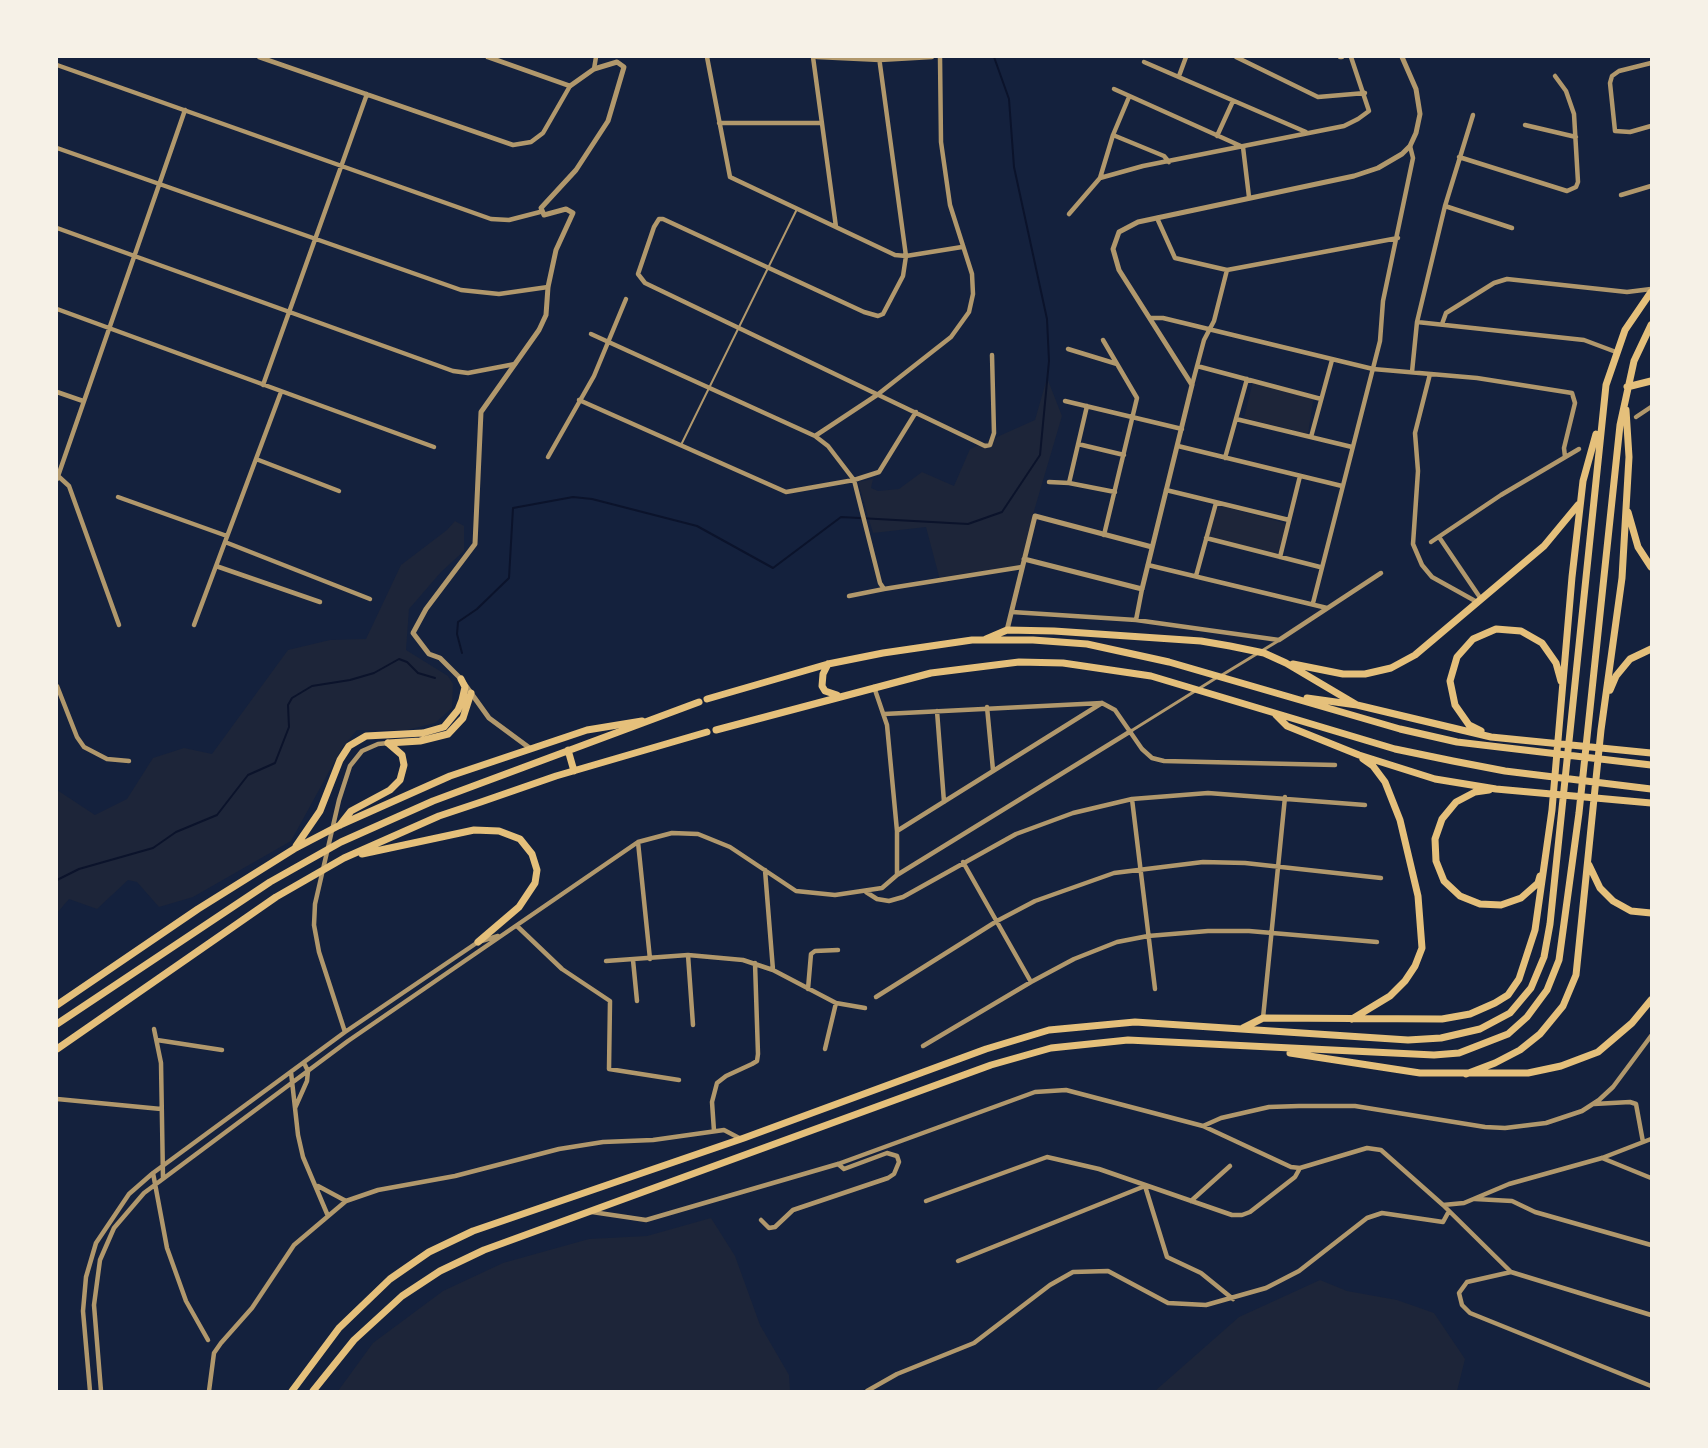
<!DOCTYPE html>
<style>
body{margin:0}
#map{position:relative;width:1708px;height:1448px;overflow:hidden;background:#14213d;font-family:Arial,sans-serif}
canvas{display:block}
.frame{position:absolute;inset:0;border:58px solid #f6f1e7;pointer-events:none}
</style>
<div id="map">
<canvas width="1708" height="1448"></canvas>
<div class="frame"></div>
</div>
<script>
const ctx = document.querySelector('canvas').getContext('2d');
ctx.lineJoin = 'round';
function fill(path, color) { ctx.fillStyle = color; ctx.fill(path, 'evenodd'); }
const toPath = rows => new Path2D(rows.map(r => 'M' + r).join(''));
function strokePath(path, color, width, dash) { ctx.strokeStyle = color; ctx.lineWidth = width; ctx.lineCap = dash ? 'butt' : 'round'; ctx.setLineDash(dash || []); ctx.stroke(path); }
fill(toPath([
 [1047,378,1062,416,1034,511,1022,567,940,580,926,527,873,533,858,482,873,479,871,488,878,491,899,489,922,472,954,486,970,449,1035,420],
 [1253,381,1314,395,1308,434,1244,418],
 [1218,505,1288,524,1279,554,1208,539],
 [455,521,464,526,464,551,441,572,409,609,406,650,448,676,453,684,452,708,435,723,407,730,357,730,342,748,291,841,193,897,159,907,137,882,128,880,97,909,69,899,57,913,57,790,95,815,127,799,153,758,184,748,212,754,288,650,330,640,366,639,401,565,447,530],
 [711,1218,735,1256,760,1325,789,1375,790,1391,338,1391,373,1343,443,1291,503,1263,589,1239,647,1236],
 [1320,1280,1347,1291,1397,1300,1434,1313,1465,1359,1457,1391,1155,1391,1239,1317]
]), '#1d2539');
strokePath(toPath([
 [462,653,457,634,458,622,477,609,509,578,513,508,573,497,592,499,697,526,773,568,841,517,968,524,1002,512,1040,455,1049,361,1047,319,1014,167,1009,99,994,57],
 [57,880,79,869,153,848,176,832,217,815,248,775,275,763,289,727,288,705,292,698,312,686,350,680,374,673,399,659,407,662,418,673,435,678]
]), '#0b132b', 2);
strokePath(toPath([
 [681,445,797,209]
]), '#b1986c', 2);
strokePath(toPath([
 [1222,675,1278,641],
 [1131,731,1216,678]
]), '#b1986c', 3);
strokePath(toPath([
 [259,57,513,145,531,142,543,133,570,86],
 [707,57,730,177,895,255,906,256,962,247],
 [813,57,836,227],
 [817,57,880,60,932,57],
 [879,57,906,256,903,276,883,314,878,316,864,312,663,219,659,219,654,227,638,274,645,283,985,446,990,445,994,433,992,355],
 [1236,57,1318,97,1365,93],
 [1340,57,1342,57],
 [1144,62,1306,132],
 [1651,63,1619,71,1612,76,1610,83,1615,131,1630,132,1651,126],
 [57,65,491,219,509,220,540,212],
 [594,69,596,57],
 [1179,76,1186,57],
 [1114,89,1243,147],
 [719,123,822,123],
 [1525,125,1576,137],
 [1113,135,1164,156,1169,162],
 [1217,136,1233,101],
 [1243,147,1249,197],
 [57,148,461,290,499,294,548,287],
 [1459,157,1567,191,1576,187,1578,182,1574,114,1566,91,1555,76],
 [1100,178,1143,166,1344,126,1358,119,1369,111,1351,57],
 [1621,195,1651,186],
 [1445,206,1512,228],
 [1069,214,1100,178,1113,135,1129,97],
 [1157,218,1175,258,1227,270,1398,238],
 [57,228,453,371,468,373,515,364],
 [57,309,434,447],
 [1150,318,1163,318,1373,369,1477,378,1572,393,1575,403,1564,448,1565,457],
 [1417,322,1584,340,1616,352],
 [1442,324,1446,313,1494,283,1507,279,1627,292,1651,289],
 [591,334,815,436,828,446,854,480,880,583,884,589,1022,567],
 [1103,340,1137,398,1104,535],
 [1068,349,1117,364],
 [1197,366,1321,399],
 [1412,372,1417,322,1445,206,1473,115],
 [1430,374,1415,433,1418,471,1413,544,1422,565,1432,577,1477,602],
 [263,385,367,94],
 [1192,385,1204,340,1214,321,1227,270],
 [57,392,83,401],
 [579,400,786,492,854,480,879,472,916,412],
 [1065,401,1182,429],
 [1636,417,1651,407],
 [1236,419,1352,447],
 [815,436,877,395,951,337,969,312,973,294,972,274,950,205,941,142,940,57],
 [1311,437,1332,360],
 [1078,444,1124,455],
 [1178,446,1342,486],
 [548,457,594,376,626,299],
 [1225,458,1247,379],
 [256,459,339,491],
 [57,475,69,486,119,625],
 [57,479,185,110],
 [1049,482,1069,483,1115,492],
 [1069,483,1087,406],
 [1166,490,1289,520],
 [118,497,227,536],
 [1439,537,1481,599],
 [1206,538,1320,567],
 [225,542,370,599],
 [1431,542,1501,495,1579,449],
 [1280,557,1300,476],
 [1148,565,1327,608],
 [216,566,320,602],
 [1196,576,1216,503],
 [849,596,884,589],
 [1313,603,1380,341,1383,301,1413,158,1410,146],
 [1012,612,1136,620,1279,640,1381,573],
 [1136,620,1142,589],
 [194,625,281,392],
 [57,686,77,737,84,747,107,759,129,761],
 [874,687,887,725,897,831,897,875],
 [987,707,993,770],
 [937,711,944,802],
 [884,714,1102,703,1115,710,1142,749,1152,758,1164,761,1335,765],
 [1132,799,1155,989],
 [897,831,1102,703],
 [638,842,650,959],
 [963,862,1031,982],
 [765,870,773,970],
 [866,892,877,899,889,901,903,897,1016,834,1073,813,1132,799,1208,793,1365,805],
 [517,926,562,969,610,1001,609,1069,679,1080],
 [688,955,693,1025],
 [633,960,637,1001],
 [606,961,688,955,743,960,773,970,836,1003,865,1008],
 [808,989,811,954,815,951,838,950],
 [876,997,997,921,1035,901,1114,873,1203,862,1245,863,1381,878],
 [1263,1018,1285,797],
 [154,1029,161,1063,163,1178],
 [345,1032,319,952,314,925,315,904,339,800,350,766,362,751,378,744,388,743],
 [157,1040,222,1050],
 [923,1046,1031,982,1074,959,1117,942,1148,936,1208,931,1249,931,1377,942],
 [825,1049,836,1003],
 [291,1072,298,1135,303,1157,328,1216],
 [57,1099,161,1109],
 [1594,1104,1630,1102,1636,1104,1643,1142],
 [295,1108,307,1081,308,1071,304,1063],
 [1203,1126,1221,1118,1269,1107,1299,1106,1355,1106,1485,1127,1505,1128,1546,1123,1582,1111,1599,1100,1613,1087,1651,1036],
 [714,1131,712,1102,717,1083,726,1076,752,1064,757,1061,758,1054,755,963],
 [1602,1158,1651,1178],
 [153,1173,167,1248,186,1301,208,1340],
 [318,1186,346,1201],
 [1475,1199,1512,1201,1535,1212,1651,1245],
 [926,1201,1047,1157,1099,1169,1232,1215,1242,1215,1250,1212,1295,1177,1300,1168],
 [1191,1201,1230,1166],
 [1443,1205,1464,1203,1509,1184,1602,1158,1651,1139],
 [592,1212,646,1220,838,1164,1035,1092,1066,1090,1203,1126,1291,1167,1300,1168,1367,1148,1381,1150,1443,1205,1511,1272,1651,1315],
 [761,1220,769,1228,775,1227,793,1210,888,1178,894,1174,899,1162,897,1156,887,1153,844,1169,838,1164],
 [958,1261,1145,1186,1167,1257,1201,1273,1233,1299],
 [1511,1272,1467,1282,1459,1293,1462,1305,1470,1313,1651,1386],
 [90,1391,83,1311,86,1277,96,1243,129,1194,153,1173,345,1032,478,942,498,936],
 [101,1391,94,1305,100,1260,114,1228,144,1193,348,1041,638,842,672,833,698,834,730,847,796,891,835,895,882,888,897,875,1131,731],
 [209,1391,214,1353,221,1343,252,1308,294,1245,346,1201,378,1190,455,1176,559,1149,603,1142,653,1140,724,1130,741,1139],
 [867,1391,897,1374,974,1343,1050,1285,1073,1272,1108,1271,1168,1303,1206,1305,1266,1288,1299,1271,1367,1218,1382,1213,1443,1222,1449,1211]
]), '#b1986c', 4.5);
strokePath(toPath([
 [488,57,570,86,594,69,617,62,624,67,608,121,576,170,541,208,544,215,566,209,573,213,556,250,548,287,546,315,539,330,481,412,475,544,426,609,413,633,429,654,440,658,461,679,489,718,531,749],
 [1024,559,1142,589,1192,385,1119,270,1113,249,1119,232,1138,222,1354,176,1378,168,1402,154,1410,146,1416,133,1420,114,1416,89,1402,57],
 [1007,630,1035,516,1152,547]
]), '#b1986c', 5);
strokePath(toPath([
 [388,743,420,741,448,734,463,718,471,693],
 [340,825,351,811,390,790,400,780,404,765,402,755,388,743],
 [296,846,320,811,340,760,349,746,366,736,423,733,444,727,458,710,462,700,465,687,461,679],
 [57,1005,198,909,294,849,340,825,450,776,587,730,642,721]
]), '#e5c07b', 7);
strokePath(toPath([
 [1627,387,1651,381],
 [1628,512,1638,547,1651,567],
 [986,639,1007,630,1054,631,1201,641,1230,646,1264,653,1286,663,1357,705],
 [828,664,823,674,822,686,825,691,837,695],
 [1293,664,1343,674,1365,674,1391,668,1415,655,1544,546,1578,505],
 [1610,690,1616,676,1630,659,1651,649],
 [1307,698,1357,705,1491,737,1651,753],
 [707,699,828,664,883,653,972,640,1033,640,1087,644,1169,662,1400,729,1457,742,1651,765],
 [1276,715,1287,726,1359,755,1435,779,1496,789,1651,803],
 [716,730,931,673,1019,662,1063,663,1151,676,1395,749,1453,761,1505,771,1651,789],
 [1481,731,1469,725,1455,705,1450,681,1457,657,1473,639,1496,629,1521,631,1542,643,1556,663,1561,681],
 [568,750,574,771],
 [1489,790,1475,792,1456,802,1442,819,1435,839,1436,861,1444,881,1460,896,1480,904,1501,905,1521,898,1538,883,1540,876],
 [362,854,474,830,499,831,520,839,532,854,537,870,535,883,519,907,478,942],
 [1589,865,1600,888,1613,901,1631,911,1651,913],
 [1352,1019,1390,996,1405,981,1415,966,1422,948,1418,896,1400,820,1385,782,1373,766,1363,759],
 [57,1024,270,882,341,842,433,801,699,702],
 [1243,1028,1263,1018,1442,1019,1470,1014,1495,1003,1508,995,1519,979,1535,930,1552,810,1572,577,1583,481,1596,434],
 [57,1049,276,897,344,858,439,816,481,802,556,776,707,732],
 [1290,1053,1420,1073,1528,1073,1561,1066,1598,1052,1632,1023,1651,1000],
 [1466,1074,1495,1063,1520,1050,1540,1034,1563,1006,1576,975,1601,730,1622,578,1629,457,1626,410],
 [292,1391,339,1328,390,1279,429,1252,473,1231,744,1138,986,1049,1049,1030,1135,1022,1408,1040,1441,1038,1480,1029,1510,1013,1531,988,1544,957,1550,924,1606,385,1625,330,1651,292],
 [313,1391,354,1340,402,1296,440,1271,484,1250,991,1065,1051,1048,1128,1040,1434,1055,1459,1053,1508,1034,1527,1017,1547,990,1559,960,1579,813,1620,425,1634,361,1651,325]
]), '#e5c07b', 7);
</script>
